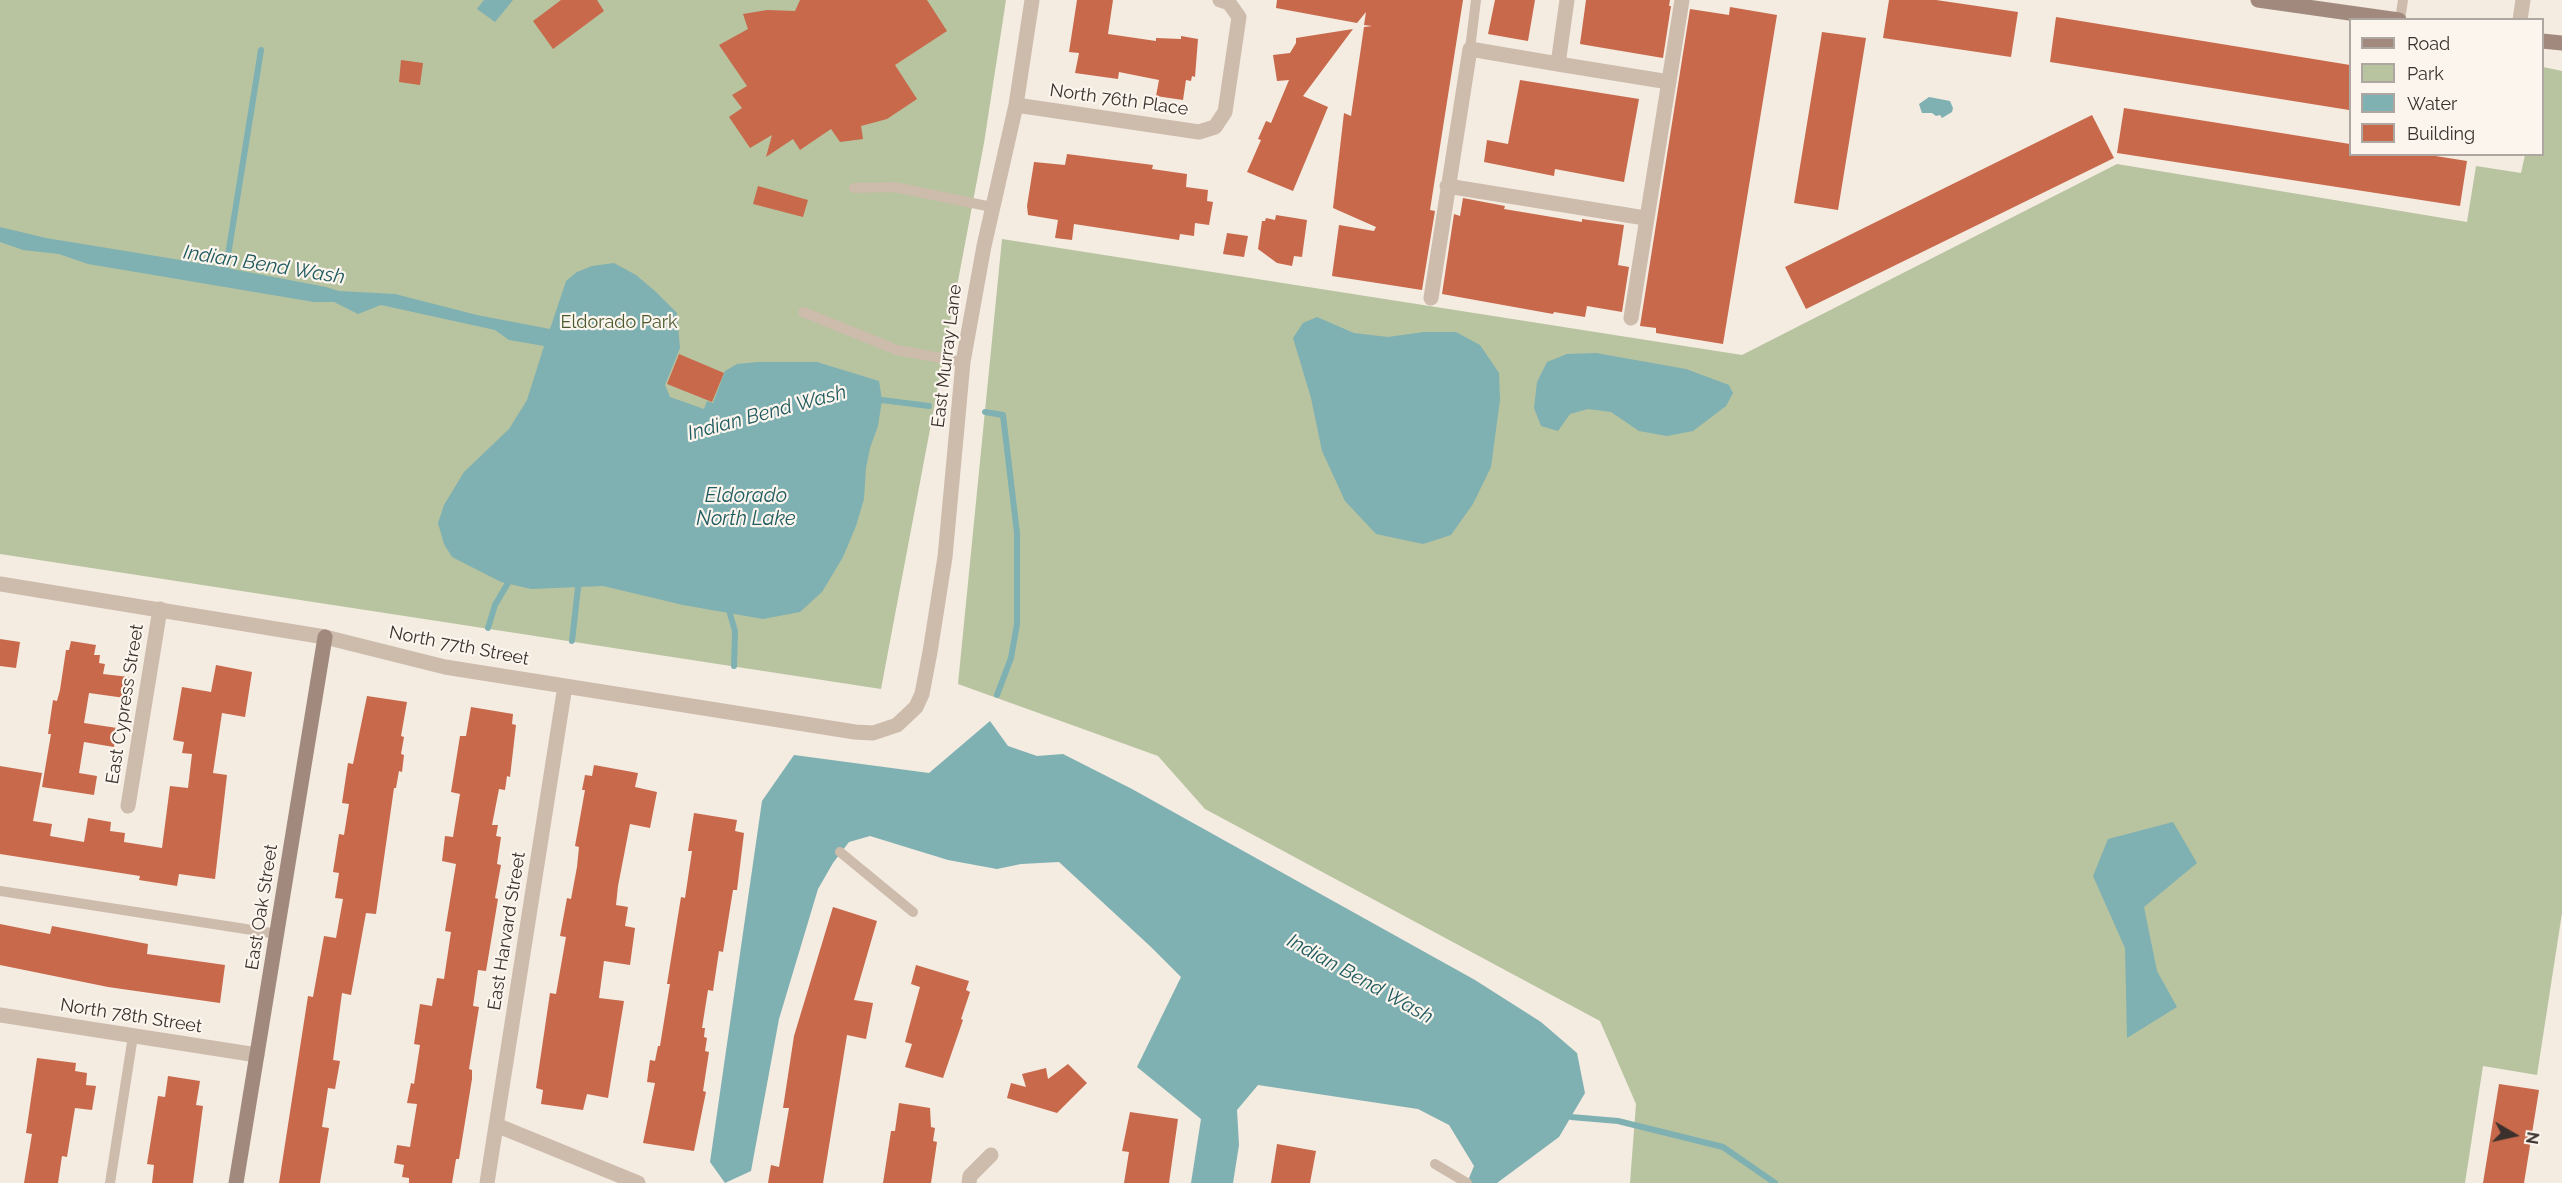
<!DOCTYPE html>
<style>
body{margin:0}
#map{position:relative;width:2562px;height:1183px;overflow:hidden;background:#f4ebe1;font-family:Raleway,sans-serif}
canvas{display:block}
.legend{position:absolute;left:2349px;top:18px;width:195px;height:138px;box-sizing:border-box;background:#fbf5ee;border:2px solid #aea6a0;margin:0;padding:8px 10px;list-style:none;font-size:18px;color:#3b302b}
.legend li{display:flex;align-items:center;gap:12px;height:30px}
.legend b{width:30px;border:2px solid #aea6a0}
.north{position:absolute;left:2484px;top:1105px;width:60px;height:60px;-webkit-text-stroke:4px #fbf5ee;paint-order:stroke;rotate:99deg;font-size:16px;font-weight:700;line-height:24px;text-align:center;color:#3b302b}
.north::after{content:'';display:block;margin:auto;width:21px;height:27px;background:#3b302b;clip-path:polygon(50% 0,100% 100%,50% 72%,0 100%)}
</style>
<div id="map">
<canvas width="2562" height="1183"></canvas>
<ul class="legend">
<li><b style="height:8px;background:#a18a7d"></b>Road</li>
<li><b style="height:16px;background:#b8c4a0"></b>Park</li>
<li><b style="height:16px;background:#7fb0b2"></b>Water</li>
<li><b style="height:16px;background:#c8694b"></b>Building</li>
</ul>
<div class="north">N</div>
</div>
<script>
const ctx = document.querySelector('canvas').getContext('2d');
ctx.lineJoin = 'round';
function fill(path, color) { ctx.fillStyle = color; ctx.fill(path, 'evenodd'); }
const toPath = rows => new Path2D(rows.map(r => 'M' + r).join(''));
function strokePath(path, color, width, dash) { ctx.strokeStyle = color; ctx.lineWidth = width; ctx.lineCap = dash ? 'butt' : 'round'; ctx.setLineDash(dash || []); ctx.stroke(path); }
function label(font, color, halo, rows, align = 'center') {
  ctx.font = font + ' Raleway,sans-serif'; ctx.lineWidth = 4.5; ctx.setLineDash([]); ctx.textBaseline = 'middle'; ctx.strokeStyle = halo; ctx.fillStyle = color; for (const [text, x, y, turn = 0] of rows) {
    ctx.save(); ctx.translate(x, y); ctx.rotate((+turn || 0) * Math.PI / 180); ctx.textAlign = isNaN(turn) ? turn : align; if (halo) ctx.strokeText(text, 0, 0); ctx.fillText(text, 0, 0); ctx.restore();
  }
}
fill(toPath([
 [0,0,1006,0,984,143,881,689,0,554],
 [2543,67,2562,71,2562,913,2537,1075,2483,1066,2465,1183,1630,1183,1636,1104,1600,1021,1205,809,1158,756,958,684,1002,239,1742,355,2117,164,2467,222,2476,166,2521,173,2525,155,2542,154]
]), '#b8c4a0');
fill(toPath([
 [484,0,513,0,495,22,477,9],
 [1929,97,1950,101,1953,108,1952,112,1942,118,1940,115,1936,116,1932,113,1922,113,1919,104],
 [0,227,46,238,211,265,326,287,339,291,395,294,477,315,550,329,566,281,577,272,592,266,614,263,636,275,656,292,677,313,680,348,665,385,670,397,704,409,707,401,713,403,725,371,737,364,758,362,817,362,879,381,882,400,878,426,870,448,866,468,864,499,856,526,843,557,822,592,800,612,763,619,683,605,603,586,531,589,501,582,452,557,444,544,438,523,444,505,464,472,509,429,527,400,544,346,509,340,495,330,381,305,358,314,334,302,314,302,88,264,59,254,23,250,0,242],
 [1317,317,1354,333,1388,337,1424,332,1456,332,1480,345,1499,373,1500,400,1491,467,1473,504,1451,535,1423,544,1376,534,1345,501,1322,451,1311,398,1293,338,1303,323],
 [1596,353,1686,369,1729,385,1733,393,1726,406,1693,431,1667,436,1639,431,1611,412,1588,409,1570,414,1558,431,1541,426,1534,408,1537,382,1547,362,1567,354],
 [990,721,1008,746,1037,756,1063,754,1132,789,1475,980,1541,1022,1577,1053,1585,1093,1559,1137,1497,1183,1467,1183,1474,1166,1449,1125,1418,1109,1258,1085,1237,1110,1239,1145,1233,1183,1191,1183,1201,1119,1137,1067,1181,977,1151,947,1059,862,1021,864,997,869,948,860,870,836,849,842,833,863,818,889,779,1019,751,1171,725,1183,710,1162,762,801,794,755,929,773],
 [2173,822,2197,863,2144,907,2157,971,2177,1007,2127,1038,2125,948,2093,876,2108,839]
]), '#7fb0b2');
strokePath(toPath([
 [225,274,261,50],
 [876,402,882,400,929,406],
 [985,412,1003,415,1017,533,1017,624,1011,658,997,695],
 [730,614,735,631,734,666],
 [488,628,495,605,508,583],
 [572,641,578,588],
 [1566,1114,1571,1117,1618,1121,1723,1147,1775,1183]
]), '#7fb0b2', 6);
fill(toPath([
 [561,0,597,0,604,11,553,49,533,21],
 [800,0,927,0,947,31,895,65,917,99,887,119,861,126,863,139,840,142,831,129,800,150,793,139,766,157,772,135,750,148,729,117,742,108,732,95,747,86,719,45,748,29,743,14,767,10,795,11],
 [1077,0,1113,0,1108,34,1156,41,1156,38,1181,39,1181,36,1198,39,1195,77,1192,76,1191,81,1186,80,1183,100,1156,96,1159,80,1119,72,1118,79,1075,73,1079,53,1069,52],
 [1277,0,1463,0,1430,210,1435,211,1422,290,1332,276,1339,225,1374,231,1376,227,1333,208,1344,113,1351,116,1364,27,1372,26,1364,25,1366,12,1357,23,1276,8],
 [1495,0,1535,0,1528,41,1488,34],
 [1586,0,1670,0,1669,6,1671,6,1663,58,1580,44],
 [1889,0,1936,0,2018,12,2011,57,1883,38],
 [1730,7,1777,15,1723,344,1656,333,1656,328,1640,326,1690,9,1729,15],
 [2056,17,2350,65,2349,110,2050,62],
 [1353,29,1303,96,1328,107,1293,191,1247,172,1261,140,1258,139,1266,121,1271,123,1289,80,1277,81,1273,55,1290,53,1296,43,1296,38],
 [1822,32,1866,38,1838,210,1794,203],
 [401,60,423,63,420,85,399,82],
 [1520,80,1639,99,1624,182,1555,169,1554,176,1484,162,1487,140,1508,144],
 [2124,108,2350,144,2350,154,2423,154,2467,161,2460,206,2117,153],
 [2092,115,2114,158,1806,309,1785,267],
 [1067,154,1153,165,1152,169,1187,174,1186,187,1208,190,1207,201,1213,202,1209,225,1195,223,1194,236,1180,234,1179,240,1074,224,1072,240,1055,238,1058,220,1028,215,1027,206,1034,162,1065,165],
 [758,186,808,200,803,217,753,204],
 [1463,198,1505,206,1504,209,1582,222,1582,219,1624,225,1618,265,1629,267,1622,312,1587,306,1585,317,1554,312,1553,314,1442,294,1454,214,1460,216],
 [1276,215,1307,220,1302,257,1294,256,1292,266,1277,263,1258,249,1262,221,1265,221,1266,218,1275,220],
 [1227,233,1248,236,1244,257,1223,254],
 [679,354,724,373,712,402,667,384],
 [0,639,20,642,16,668,0,666],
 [71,641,96,645,94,655,100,655,99,663,105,664,103,674,129,677,125,698,89,693,84,723,117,728,114,747,84,742,79,773,97,776,94,795,42,787,51,734,48,734,53,700,57,701,60,690,66,650,69,650],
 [216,665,252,672,245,717,222,713,213,773,227,775,215,879,179,874,177,886,139,880,140,876,0,854,0,766,42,773,33,821,52,824,50,836,84,842,88,818,111,822,110,831,125,833,124,842,162,848,170,786,188,788,192,754,182,753,184,742,173,740,182,687,211,692],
 [367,696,407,702,401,736,404,737,401,754,404,755,402,772,399,771,396,788,394,788,376,914,366,913,351,995,342,993,333,1060,340,1061,335,1089,328,1088,322,1127,329,1128,320,1183,279,1183,308,996,313,997,324,936,336,938,343,899,335,898,339,873,333,872,339,834,344,835,349,804,342,803,348,763,353,764],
 [471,707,513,714,512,724,516,725,510,777,507,776,505,790,499,789,492,825,498,825,496,836,501,837,497,864,501,865,495,898,498,899,486,971,478,970,473,1006,479,1007,469,1069,472,1070,472,1079,459,1159,456,1159,452,1183,409,1183,409,1178,402,1177,404,1165,394,1163,397,1145,410,1147,417,1104,407,1103,411,1083,414,1084,420,1045,414,1044,420,1004,432,1006,437,978,444,979,451,932,445,931,456,864,442,861,445,836,453,837,460,794,451,792,460,736,466,736],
 [594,765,638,773,635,787,657,792,650,828,630,824,618,886,616,905,628,907,625,926,635,928,630,965,604,961,599,998,624,1001,608,1098,587,1094,583,1110,541,1104,543,1090,536,1088,550,993,556,994,566,937,560,936,567,898,571,899,577,867,579,847,575,846,585,790,582,790,585,775,592,776],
 [694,813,737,820,735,831,744,833,737,890,733,890,723,952,719,951,713,991,708,990,702,1028,705,1028,704,1037,707,1038,705,1051,709,1052,703,1091,706,1092,694,1151,643,1143,655,1083,647,1082,650,1060,655,1061,658,1046,660,1046,670,984,667,984,681,897,685,898,692,851,688,851],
 [833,907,877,921,854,1000,873,1003,866,1039,847,1035,823,1183,768,1183,771,1165,779,1167,789,1108,783,1108,794,1036],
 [0,924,50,934,52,926,148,944,147,954,225,965,220,1003,108,987,0,965],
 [916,965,969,981,966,990,970,992,961,1019,963,1020,943,1078,905,1067,912,1044,905,1042,920,987,911,984],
 [37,1058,76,1063,75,1071,87,1073,86,1085,96,1086,92,1110,75,1108,67,1157,62,1156,58,1183,24,1183,32,1134,26,1133],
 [1068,1064,1087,1083,1057,1113,1007,1098,1011,1083,1026,1087,1022,1074,1046,1068,1048,1079],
 [168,1076,200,1081,196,1105,203,1106,193,1183,152,1183,154,1165,147,1164,158,1096,165,1097],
 [2499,1084,2539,1090,2524,1183,2483,1183],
 [899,1103,930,1108,931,1127,935,1128,933,1141,937,1142,931,1183,883,1183,891,1131,895,1131],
 [1130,1112,1178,1119,1169,1183,1124,1183,1129,1152,1122,1151],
 [1277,1144,1316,1151,1310,1183,1271,1183]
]), '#c8694b');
strokePath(toPath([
 [2400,20,2403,0],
 [1470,49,1476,0],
 [854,188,894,187,992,207],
 [803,312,897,350,963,362],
 [840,852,913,912],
 [0,891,278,934],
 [1435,1164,1467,1183],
 [110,1183,133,1036]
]), '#cdbbac', 10);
strokePath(toPath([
 [2520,20,2523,0],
 [1558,64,1669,82],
 [1016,105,1199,132,1215,127,1225,112,1239,17,1229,3,1220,0],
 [1447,186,1645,218],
 [1431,298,1470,49,1558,64,1567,0],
 [1631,318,1682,0],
 [0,584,325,637,445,667,855,732,873,733,897,725,916,707,922,694,930,652,945,557,963,362,984,246,1016,105,1032,0],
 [128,806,160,609],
 [0,1015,257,1055],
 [496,1125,638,1183],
 [487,1183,565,686],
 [969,1183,970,1176,991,1155]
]), '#cdbbac', 15);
strokePath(toPath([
 [2258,0,2399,20],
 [2542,41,2562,43],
 [236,1183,325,637]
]), '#a18a7d', 15);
label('18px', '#3b302b', '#fbf5ee', [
 ["North 76th Place",1119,100,8],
 ["East Murray Lane",947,356,-83],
 ["North 77th Street",459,646,11],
 ["East Cypress Street",125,704,-81],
 ["East Oak Street",262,907,-81],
 ["East Harvard Street",507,931,-81],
 ["North 78th Street",131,1016,9]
]);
label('18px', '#4a5a2e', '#fbf5ee', [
 ["Eldorado Park",619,323]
]);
label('italic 20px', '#1f5a5e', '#fbf5ee', [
 ["Indian Bend Wash",264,265,9],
 ["Indian Bend Wash",767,413,-15],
 ["Eldorado",746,496],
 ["North Lake",746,519],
 ["Indian Bend Wash",1360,979,29]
]);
</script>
